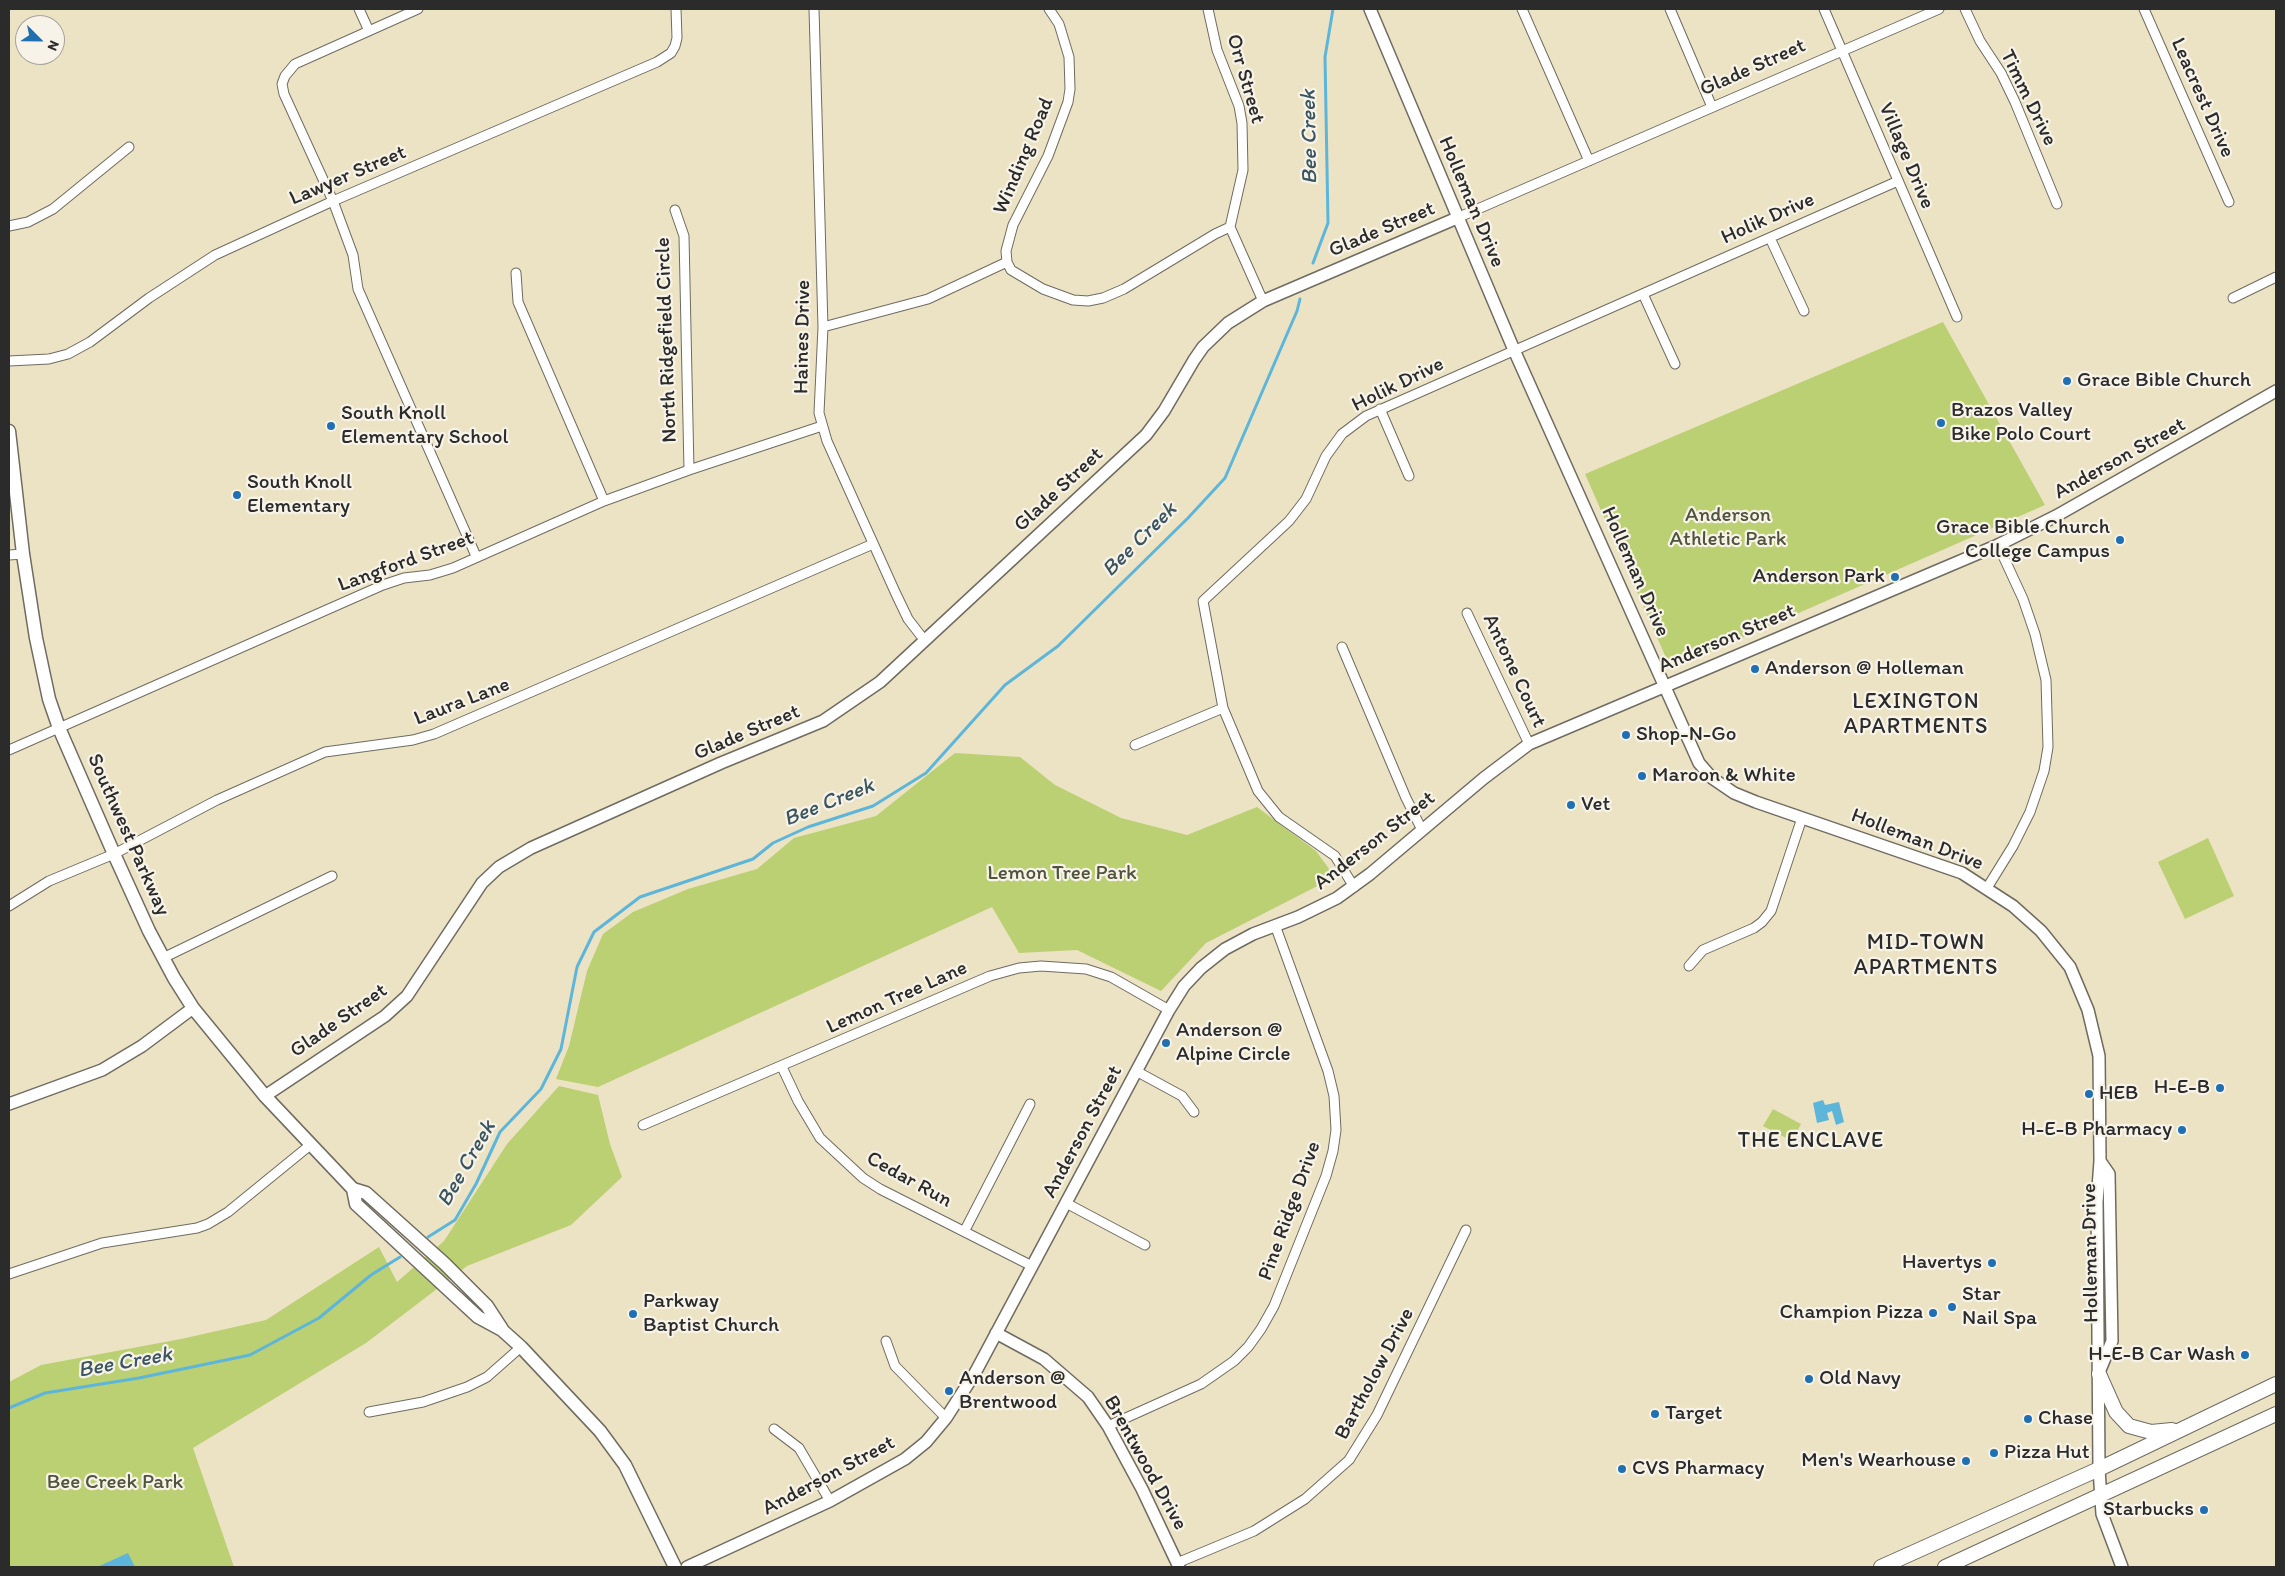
<!DOCTYPE html>
<style>
body{margin:0}
#map{position:relative;width:2285px;height:1576px;overflow:hidden;background:#ece3c4;font-family:Itim,sans-serif}
canvas{display:block}
.frame{position:absolute;inset:0;border:10px solid #2b2b2b;pointer-events:none}
.north{position:absolute;left:15px;top:15px;width:50px;height:50px;box-sizing:border-box;background:#f7f3e8;border:1px solid #a5a39c;border-radius:50%;rotate:113deg;font-size:14px;font-weight:700;line-height:20px;text-align:center;color:#2b2b2b}
.north::after{content:'';display:block;margin:auto;width:18px;height:22px;background:#1f6fb2;clip-path:polygon(50% 0,100% 100%,50% 72%,0 100%)}
</style>
<div id="map">
<canvas width="2285" height="1576"></canvas>
<div class="frame"></div>
<div class="north">N</div>
</div>
<script>
const ctx = document.querySelector('canvas').getContext('2d');
ctx.lineJoin = 'round';
function fill(path, color) { ctx.fillStyle = color; ctx.fill(path, 'evenodd'); }
const toPath = rows => new Path2D(rows.map(r => 'M' + r).join(''));
function strokePath(path, color, width, dash) { ctx.strokeStyle = color; ctx.lineWidth = width; ctx.lineCap = dash ? 'butt' : 'round'; ctx.setLineDash(dash || []); ctx.stroke(path); }
function label(font, color, halo, rows, align = 'center') {
  ctx.font = font + ' Itim,sans-serif'; ctx.lineWidth = 4.5; ctx.setLineDash([]); ctx.textBaseline = 'middle'; ctx.strokeStyle = halo; ctx.fillStyle = color; for (const [text, x, y, turn = 0] of rows) {
    ctx.save(); ctx.translate(x, y); ctx.rotate((+turn || 0) * Math.PI / 180); ctx.textAlign = isNaN(turn) ? turn : align; if (halo) ctx.strokeText(text, 0, 0); ctx.fillText(text, 0, 0); ctx.restore();
  }
}
fill(toPath([
 [1943,322,2045,505,1671,669,1585,474],
 [955,753,1020,757,1055,785,1121,818,1187,835,1257,807,1316,851,1335,877,1206,943,1161,991,1077,950,1019,953,992,907,598,1087,556,1079,569,1046,587,971,603,934,633,912,688,889,757,869,794,838,876,816],
 [2208,838,2234,896,2185,919,2158,862],
 [559,1086,598,1095,610,1144,622,1177,571,1225,467,1266,366,1343,193,1448,234,1567,9,1567,9,1382,41,1365,181,1339,266,1320,379,1247,397,1282,444,1241,507,1144],
 [1773,1109,1801,1124,1792,1141,1763,1126]
]), '#bbcf73');
fill(toPath([
 [1823,1100,1825,1105,1839,1102,1844,1122,1836,1125,1832,1111,1827,1113,1829,1120,1817,1123,1813,1103],
 [128,1553,135,1567,97,1567]
]), '#5db6da');
strokePath(toPath([
 [1313,263,1328,223,1325,57,1333,9],
 [428,1237,455,1220,476,1184,500,1132,541,1089,561,1049,577,967,594,932,640,897,753,859,773,843,808,827,873,806,926,773,1005,685,1058,646,1188,518,1225,478,1297,311,1300,299],
 [9,1408,45,1393,139,1378,250,1355,319,1318,371,1275,400,1257]
]), '#5db6da', 3);
const minor = toPath([
 [359,9,369,31],
 [418,9,295,64,285,76,282,84,284,94,333,201,353,255,358,289,476,556],
 [814,9,823,327,819,413,827,441,896,594,908,619,925,641],
 [1049,9,1059,24,1069,57,1070,89,1068,102,1048,156,1013,225,1006,251,1007,262,1011,270,1043,289,1073,300,1088,301,1103,298,1124,289,1215,234,1230,227],
 [1208,9,1217,50,1239,106,1242,123,1243,170,1230,227,1263,301],
 [1522,9,1589,161],
 [1670,9,1712,107],
 [1824,9,1957,317],
 [1965,9,1980,41,2001,73,2015,102,2057,204],
 [2144,9,2229,202],
 [675,210,684,236,689,470],
 [1457,218,1939,9],
 [9,226,28,222,53,209,129,147],
 [1770,238,1804,311],
 [516,273,518,302,604,501],
 [1643,294,1675,364],
 [2233,298,2276,277],
 [823,327,928,299,1007,262],
 [9,361,49,359,68,354,90,342,149,298,215,255,333,201,657,62,671,53,675,46,677,38,676,9],
 [1380,409,1409,476],
 [9,555,23,554],
 [1467,613,1529,744],
 [1342,647,1406,798,1422,830],
 [1135,745,1223,708],
 [9,750,383,585,404,578,430,575,453,568,604,501,689,470,822,426],
 [1354,887,1335,856,1279,817,1258,791,1223,708,1203,601,1289,521,1306,499,1326,456,1342,434,1366,416,1898,181],
 [1987,888,2013,846,2030,812,2044,771,2048,747,2046,680,2035,634,2023,599,1998,545],
 [9,906,49,881,114,854,217,800,325,752,413,740,434,734,873,544],
 [163,958,332,876],
 [1689,966,1703,950,1754,928,1762,922,1771,911,1802,818],
 [782,1067,798,1101,820,1138,863,1178,880,1189,1032,1266],
 [1136,1071,1182,1096,1194,1112],
 [643,1125,990,976,1019,968,1041,966,1086,969,1111,977,1169,1010],
 [1066,1203,1145,1245],
 [965,1230,1030,1104],
 [9,1274,102,1243,197,1228,208,1224,228,1212,309,1146],
 [886,1341,895,1366,946,1418],
 [369,1412,423,1402,467,1387,487,1377,521,1347],
 [1108,1426,1201,1384,1234,1361,1248,1347,1261,1329,1274,1306,1326,1176,1333,1151,1336,1130,1334,1096,1328,1071,1275,925],
 [774,1429,799,1448,830,1501],
 [1177,1563,1254,1531,1305,1499,1349,1460,1377,1415,1466,1230]
]);
const tertiary = toPath([
 [1370,9,1514,350,1699,763,1712,778,1734,793,1756,802,1962,873,2013,906,2041,931,2070,967,2088,1010,2099,1056,2100,1161,2097,1202,2099,1469,2102,1514,2122,1567],
 [265,1096,385,1016,407,996,482,883,499,867,531,848,721,763,823,721,880,682,1146,435,1164,411,1194,360,1203,347,1228,323,1263,301,1457,218],
 [9,1104,102,1070,142,1046,193,1008],
 [2100,1161,2109,1174,2112,1341,2100,1370],
 [996,1333,1044,1359,1088,1397,1108,1426,1142,1489,1179,1567],
 [687,1567,830,1501,905,1459,926,1442,946,1418,975,1373,1169,1010,1184,986,1201,968,1225,949,1253,934,1298,917,1337,898,1370,874,1484,778,1529,744,1998,545,2056,516,2276,391]
]);
const secondary = toPath([
 [9,431,23,554,36,638,49,699,59,728,114,854,149,931,174,978,193,1008,265,1096,353,1189,356,1204,478,1317,502,1330,521,1347,600,1431,625,1465,675,1567],
 [353,1189,366,1193,445,1264,487,1306,502,1329]
]);
const primary = toPath([
 [2099,1374,2116,1412,2129,1426,2151,1432,2172,1430],
 [1881,1567,2099,1469,2276,1384],
 [1945,1567,2276,1414]
]);
strokePath(minor, '#6f6b61', 11);
strokePath(tertiary, '#6f6b61', 14);
strokePath(secondary, '#6f6b61', 15);
strokePath(primary, '#6f6b61', 16);
strokePath(minor, '#fff', 9);
strokePath(tertiary, '#fff', 11);
strokePath(secondary, '#fff', 12);
strokePath(primary, '#fff', 14);
for (const [x, y, r, color] of [
 [2067,381,5,"#1f6fb2"],
 [1941,423,5,"#1f6fb2"],
 [331,426,5,"#1f6fb2"],
 [237,495,5,"#1f6fb2"],
 [2120,540,5,"#1f6fb2"],
 [1895,577,5,"#1f6fb2"],
 [1755,669,5,"#1f6fb2"],
 [1626,735,5,"#1f6fb2"],
 [1642,776,5,"#1f6fb2"],
 [1571,805,5,"#1f6fb2"],
 [1166,1043,5,"#1f6fb2"],
 [2220,1088,5,"#1f6fb2"],
 [2089,1094,5,"#1f6fb2"],
 [2182,1130,5,"#1f6fb2"],
 [1992,1263,5,"#1f6fb2"],
 [1952,1307,5,"#1f6fb2"],
 [1933,1313,5,"#1f6fb2"],
 [633,1314,5,"#1f6fb2"],
 [2245,1355,5,"#1f6fb2"],
 [1809,1379,5,"#1f6fb2"],
 [949,1391,5,"#1f6fb2"],
 [1655,1414,5,"#1f6fb2"],
 [2028,1419,5,"#1f6fb2"],
 [1994,1453,5,"#1f6fb2"],
 [1966,1461,5,"#1f6fb2"],
 [1622,1469,5,"#1f6fb2"],
 [2204,1510,5,"#1f6fb2"]
]) { const dot = new Path2D(); dot.arc(x, y, r, 0, 2 * Math.PI); ctx.fillStyle = color; ctx.fill(dot); strokePath(dot, '#f7f3e8', 2); }
label('21px', '#2b2b2b', '#f7f3e8', [
 ["Glade Street",1753,68,-24],
 ["Orr Street",1245,79,74],
 ["Timm Drive",2028,98,64],
 ["Leacrest Drive",2202,98,66],
 ["Winding Road",1024,156,-67],
 ["Village Drive",1906,156,67],
 ["Lawyer Street",348,176,-23],
 ["Holleman Drive",1471,202,67],
 ["Holik Drive",1768,219,-24],
 ["Glade Street",1382,230,-23],
 ["Haines Drive",803,337,-89],
 ["North Ridgefield Circle",667,340,-92],
 ["Holik Drive",1398,385,-26],
 ["Anderson Street",2120,459,-29],
 ["Glade Street",1059,490,-43],
 ["Langford Street",406,562,-20],
 ["Holleman Drive",1635,572,66],
 ["Anderson Street",1727,639,-23],
 ["Antone Court",1514,671,65],
 ["Laura Lane",462,702,-21],
 ["Glade Street",747,733,-23],
 ["Southwest Parkway",128,835,66],
 ["Holleman Drive",1917,840,21],
 ["Anderson Street",1375,841,-38],
 ["Lemon Tree Lane",897,998,-24],
 ["Glade Street",339,1021,-35],
 ["Anderson Street",1083,1132,-62],
 ["Cedar Run",909,1180,29],
 ["Pine Ridge Drive",1290,1211,-70],
 ["Holleman Drive",2091,1253,-91],
 ["Bartholow Drive",1375,1374,-62],
 ["Brentwood Drive",1145,1463,61],
 ["Anderson Street",829,1476,-28]
]);
label('21px', '#2b2b2b', '#f7f3e8', [
 ["Grace Bible Church",2077,381],
 ["Brazos Valley",1951,411],
 ["Bike Polo Court",1951,435],
 ["South Knoll",341,414],
 ["Elementary School",341,438],
 ["South Knoll",247,483],
 ["Elementary",247,507],
 ["Grace Bible Church",2110,528,"right"],
 ["College Campus",2110,552,"right"],
 ["Anderson Park",1885,577,"right"],
 ["Anderson @ Holleman",1765,669],
 ["Shop-N-Go",1636,735],
 ["Maroon & White",1652,776],
 ["Vet",1581,805],
 ["Anderson @",1176,1031],
 ["Alpine Circle",1176,1055],
 ["H-E-B",2210,1088,"right"],
 ["HEB",2099,1094],
 ["H-E-B Pharmacy",2172,1130,"right"],
 ["Havertys",1982,1263,"right"],
 ["Star",1962,1295],
 ["Nail Spa",1962,1319],
 ["Parkway",643,1302],
 ["Baptist Church",643,1326],
 ["Champion Pizza",1923,1313,"right"],
 ["H-E-B Car Wash",2235,1355,"right"],
 ["Anderson @",959,1379],
 ["Brentwood",959,1403],
 ["Old Navy",1819,1379],
 ["Target",1665,1414],
 ["Chase",2038,1419],
 ["Pizza Hut",2004,1453],
 ["Men's Wearhouse",1956,1461,"right"],
 ["CVS Pharmacy",1632,1469],
 ["Starbucks",2194,1510,"right"]
], 'left');
label('21px', '#4f543d', '#f7f3e8', [
 ["Anderson",1728,516],
 ["Athletic Park",1728,540],
 ["Lemon Tree Park",1062,874],
 ["Bee Creek Park",115,1483]
]);
label('italic 22px', '#3a5560', '#f7f3e8', [
 ["Bee Creek",1310,137,-91],
 ["Bee Creek",1140,540,-45],
 ["Bee Creek",829,803,-22],
 ["Bee Creek",467,1164,-60],
 ["Bee Creek",125,1363,-10]
]);
ctx.letterSpacing = '1px';
label('22px', '#2b2b2b', '#f7f3e8', [
 ["LEXINGTON",1916,702],
 ["APARTMENTS",1916,727],
 ["MID-TOWN",1926,943],
 ["APARTMENTS",1926,968],
 ["THE ENCLAVE",1811,1141]
]);
ctx.letterSpacing = '0px';
</script>
